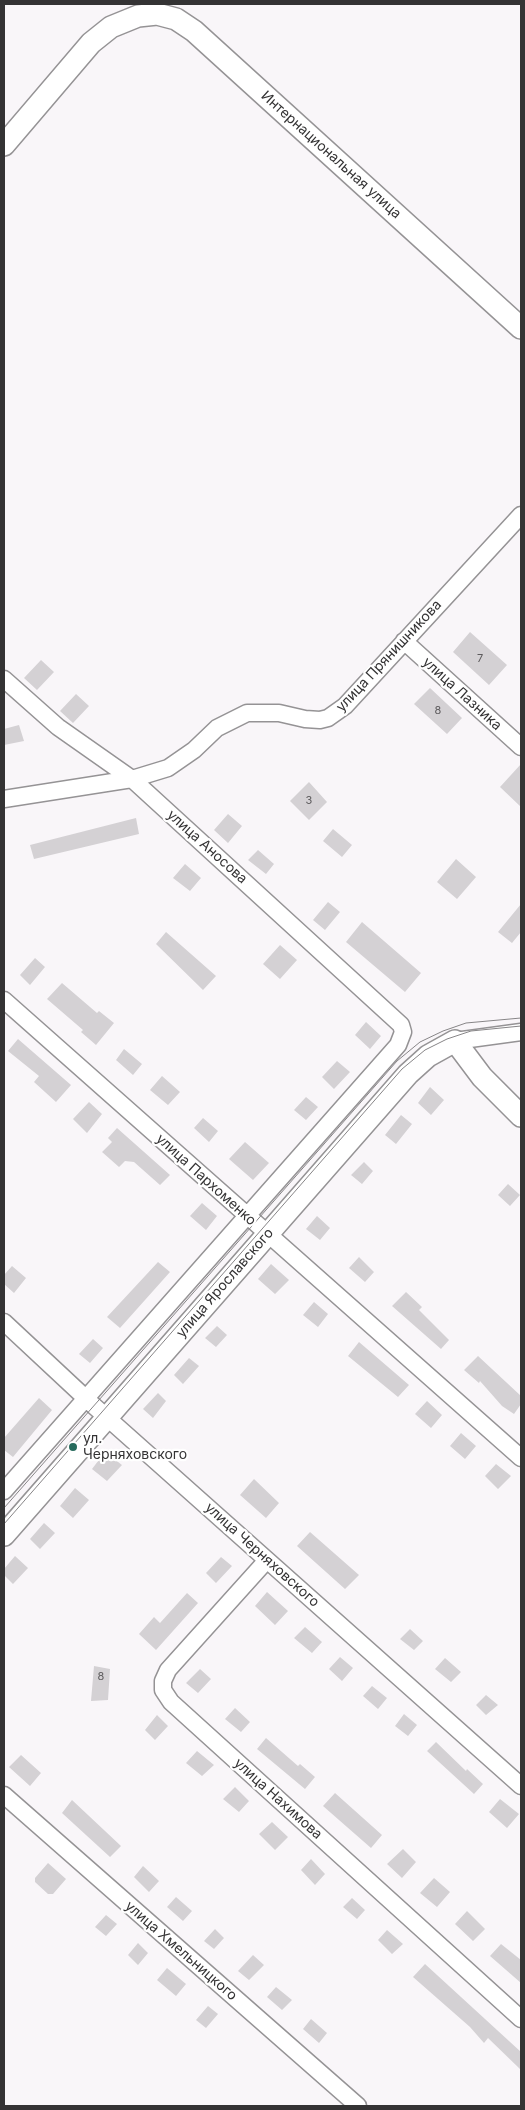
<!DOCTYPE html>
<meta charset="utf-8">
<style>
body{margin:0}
#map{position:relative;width:525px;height:2110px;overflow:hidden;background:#f9f6f9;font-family:Inter,sans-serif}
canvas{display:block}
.frame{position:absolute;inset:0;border:5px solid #343334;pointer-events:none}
</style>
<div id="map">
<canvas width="525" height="2110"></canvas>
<div class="frame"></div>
</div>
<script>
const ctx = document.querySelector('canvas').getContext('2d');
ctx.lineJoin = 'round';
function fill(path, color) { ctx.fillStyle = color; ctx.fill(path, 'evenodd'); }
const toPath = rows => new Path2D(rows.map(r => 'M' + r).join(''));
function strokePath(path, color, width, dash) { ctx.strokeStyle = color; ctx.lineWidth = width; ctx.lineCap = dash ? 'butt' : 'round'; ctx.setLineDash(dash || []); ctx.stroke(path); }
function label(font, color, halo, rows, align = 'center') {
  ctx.font = font + ' Inter,sans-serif'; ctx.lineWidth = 4.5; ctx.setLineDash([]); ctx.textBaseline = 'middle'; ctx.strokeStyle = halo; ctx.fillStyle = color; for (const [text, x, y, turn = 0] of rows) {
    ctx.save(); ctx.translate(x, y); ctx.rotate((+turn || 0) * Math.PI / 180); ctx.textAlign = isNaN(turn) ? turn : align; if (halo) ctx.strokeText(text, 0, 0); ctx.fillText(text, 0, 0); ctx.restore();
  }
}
fill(toPath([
 [470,632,507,665,489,685,453,652],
 [41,660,54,672,37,690,24,678],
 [430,688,462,718,447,734,414,704],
 [76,694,89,706,73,723,60,711],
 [19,725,24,741,4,745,4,729],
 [521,764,521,807,500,787],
 [309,782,327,802,309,820,290,801],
 [228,814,242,826,228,843,214,830],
 [136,818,139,834,34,859,30,845],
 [333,829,352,845,342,857,323,841],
 [258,850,274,864,266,874,248,860],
 [456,859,476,877,457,899,437,882],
 [185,864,201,878,190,891,173,878],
 [328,902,340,912,325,930,313,920],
 [521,904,521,932,512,943,498,932],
 [362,922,421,973,405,992,346,942],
 [166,932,216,976,203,990,156,944],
 [280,945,297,960,280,979,263,964],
 [35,958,45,967,30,985,20,975],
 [62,983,97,1013,99,1011,114,1023,96,1045,81,1032,83,1030,47,999],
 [366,1022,381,1036,370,1049,355,1035],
 [18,1039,71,1085,56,1102,34,1082,39,1076,8,1051],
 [124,1049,142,1064,133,1075,116,1060],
 [337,1061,350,1072,334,1089,322,1077],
 [162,1076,180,1092,168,1105,150,1090],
 [430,1087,444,1100,431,1115,418,1103],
 [306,1097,318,1107,306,1120,294,1110],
 [89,1102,102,1114,87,1133,73,1119],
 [401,1115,412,1124,396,1144,385,1135],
 [203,1118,218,1131,209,1142,194,1128],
 [117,1128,170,1175,160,1185,134,1162,125,1161,119,1167,102,1152,112,1142,108,1138],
 [245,1142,269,1163,253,1180,229,1159],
 [364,1162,373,1171,362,1184,351,1175],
 [508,1184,520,1195,510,1206,498,1195],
 [202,1203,217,1216,206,1230,190,1216],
 [317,1216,330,1228,320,1240,306,1229],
 [359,1257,374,1272,365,1282,349,1268],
 [158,1262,170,1272,120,1328,107,1317],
 [271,1264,289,1280,275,1294,258,1279],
 [12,1266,26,1278,14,1293,4,1284,4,1275],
 [406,1292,422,1307,419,1310,449,1340,441,1349,392,1306],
 [314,1302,328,1314,318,1327,303,1315],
 [217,1326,227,1335,216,1347,205,1338],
 [93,1339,103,1348,90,1363,79,1354],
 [359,1342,409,1385,398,1397,348,1356],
 [478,1356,521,1396,521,1404,514,1414,502,1406,480,1381,479,1383,464,1370],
 [189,1358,199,1366,183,1384,174,1375],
 [158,1393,166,1401,153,1418,143,1409],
 [39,1398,52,1410,13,1457,4,1450,4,1438],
 [427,1401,442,1415,431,1428,415,1414],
 [461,1433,476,1446,465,1459,450,1446],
 [105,1452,122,1465,107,1481,92,1469],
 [496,1464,511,1476,498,1489,485,1476],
 [254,1479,279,1503,266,1518,240,1495],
 [75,1488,89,1500,73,1518,60,1506],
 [44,1523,55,1533,40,1549,30,1539],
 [310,1532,359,1575,345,1589,297,1546],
 [15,1556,28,1568,13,1584,4,1575,4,1569],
 [221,1557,232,1566,216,1583,206,1573],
 [267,1592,288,1611,275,1625,255,1606],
 [187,1593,198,1603,156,1650,139,1634,154,1617,160,1623],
 [305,1627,322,1642,312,1653,294,1638],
 [410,1629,423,1641,414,1650,400,1639],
 [340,1657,353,1668,342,1681,329,1669],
 [445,1658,461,1672,451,1682,435,1669],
 [94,1666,110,1669,108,1700,91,1701],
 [200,1669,211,1679,198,1693,186,1683],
 [372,1686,387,1698,378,1709,363,1696],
 [486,1695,498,1705,486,1715,476,1705],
 [235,1708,250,1722,241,1732,225,1719],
 [404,1714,417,1725,408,1736,395,1726],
 [157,1715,168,1726,155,1740,145,1730],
 [266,1738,298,1766,300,1764,315,1777,305,1789,257,1749],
 [436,1742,466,1771,467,1769,483,1784,474,1794,427,1751],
 [197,1751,214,1765,202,1776,186,1763],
 [21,1755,41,1773,30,1786,9,1767],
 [235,1787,249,1801,239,1812,223,1799],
 [335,1793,382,1835,371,1848,323,1806],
 [500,1799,519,1814,507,1828,489,1812],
 [72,1800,121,1846,110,1857,62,1813],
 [272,1822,288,1837,275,1850,259,1834],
 [403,1849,416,1862,402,1878,387,1864],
 [311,1859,325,1874,315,1885,301,1870],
 [48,1863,66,1879,53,1894,48,1894,35,1882,35,1878],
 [143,1866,159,1881,149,1892,134,1877],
 [434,1878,450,1892,437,1907,420,1893],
 [176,1897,192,1911,183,1921,167,1907],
 [352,1898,365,1910,357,1919,343,1907],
 [467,1911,485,1929,473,1941,455,1924],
 [106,1915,117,1924,106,1936,95,1927],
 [215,1929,224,1938,214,1949,204,1941],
 [387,1930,403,1944,392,1954,378,1940],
 [138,1943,148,1953,138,1965,128,1955],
 [501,1944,521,1960,521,1983,490,1956],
 [253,1955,264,1965,249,1980,238,1971],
 [425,1964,521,2052,521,2070,488,2038,484,2043,470,2027,413,1977],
 [167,1968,186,1984,176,1996,157,1980],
 [276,1987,292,2000,282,2010,267,1997],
 [208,2006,218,2014,206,2028,196,2020],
 [311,2019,327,2033,319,2043,303,2029]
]), '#d4d1d4');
const minor = toPath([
 [404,641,521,747],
 [4,679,58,727,132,779,401,1025,403,1032,398,1045,4,1491],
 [4,799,132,779,168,768,194,750,217,728,247,713,279,713,305,719,320,720,328,718,345,706,521,515],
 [4,1000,521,1458],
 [455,1041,521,1032],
 [4,1322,94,1406,521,1786],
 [267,1560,168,1670,163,1681,163,1690,171,1702,521,2019],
 [4,1795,358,2106]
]);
const tertiary = toPath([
 [4,145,91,43,111,27,138,16,157,14,176,19,194,31,521,328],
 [4,1535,408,1074,428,1056,455,1041,482,1077,521,1116]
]);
strokePath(minor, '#959395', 19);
strokePath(tertiary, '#959395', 24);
strokePath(minor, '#fff', 16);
strokePath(tertiary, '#fff', 21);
strokePath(toPath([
 [4,1508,397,1061,420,1042,443,1031,466,1023,521,1018],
 [4,1524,402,1069,425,1050,447,1039,471,1031,521,1026]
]), '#878587', 1);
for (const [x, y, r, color] of [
 [73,1447,5,"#276b5d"]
]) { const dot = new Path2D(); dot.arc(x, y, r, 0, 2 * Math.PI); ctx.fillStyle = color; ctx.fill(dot); strokePath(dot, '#fff', 2); }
label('11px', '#5c5a5c', null, [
 ["7",480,659],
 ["8",438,711],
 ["3",309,801],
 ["8",101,1677]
]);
label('14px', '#343334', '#fff', [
 ["Интернациональная улица",331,155,42],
 ["улица Прянишникова",389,656,-47],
 ["улица Лазника",462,694,42],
 ["улица Аносова",207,847,42],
 ["улица Пархоменко",206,1180,42],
 ["улица Ярославского",225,1283,-49],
 ["улица Черняховского",262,1555,42],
 ["улица Нахимова",278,1799,42],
 ["улица Хмельницкого",181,1951,41]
]);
label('14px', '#343334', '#fff', [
 ["ул.",83,1439],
 ["Черняховского",83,1455]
], 'left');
</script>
